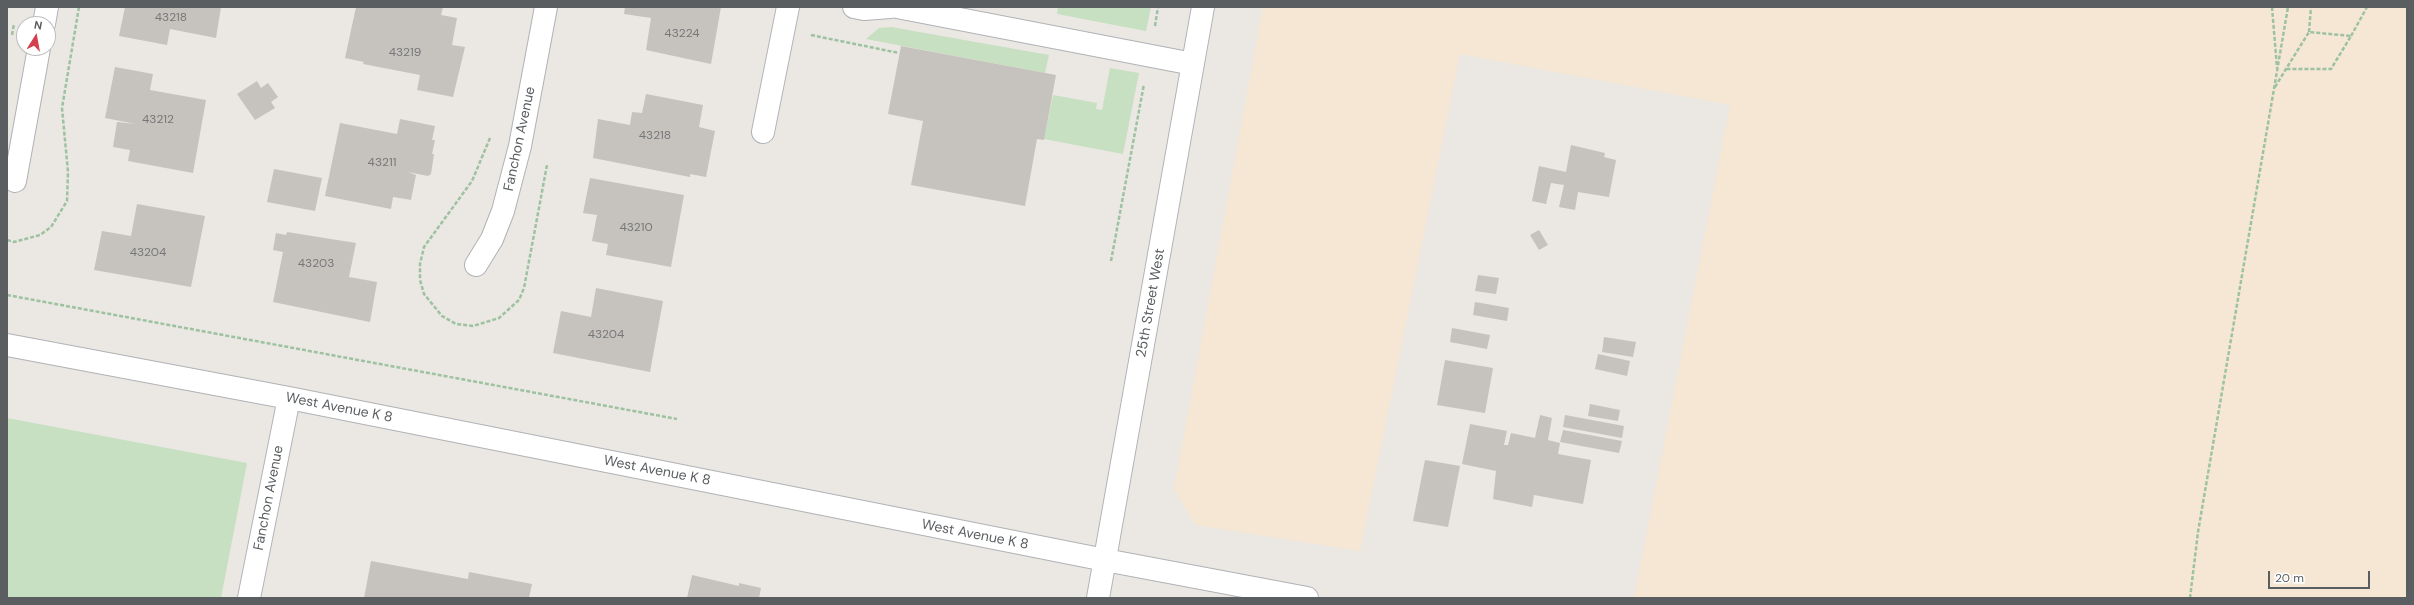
<!DOCTYPE html>
<style>
body{margin:0}
#map{position:relative;width:2414px;height:605px;overflow:hidden;background:#ebe7e2;font-family:"DM Sans",sans-serif}
canvas{display:block}
.frame{position:absolute;inset:0;border:8px solid #5a5e61;pointer-events:none}
.north{position:absolute;left:16px;top:16px;width:40px;height:40px;box-sizing:border-box;background:#fff;border:1px solid #bdbfc0;border-radius:50%;rotate:11deg;font-size:11px;font-weight:700;line-height:16px;text-align:center;color:#5a5e61}
.north::after{content:'';display:block;margin:auto;width:14px;height:18px;background:#d33f4c;clip-path:polygon(50% 0,100% 100%,50% 72%,0 100%)}
.scale{position:absolute;left:2268px;top:571px;width:102px;height:18px;box-sizing:border-box;border:2px solid #5a5e61;border-top:0;padding-left:5px;font-size:12px;line-height:14px;white-space:nowrap;color:#5a5e61;-webkit-text-stroke:3px #fff;paint-order:stroke}
</style>
<div id="map">
<canvas width="2414" height="605"></canvas>
<div class="frame"></div>
<div class="north">N</div>
<div class="scale">20 m</div>
</div>
<script>
const ctx = document.querySelector('canvas').getContext('2d');
ctx.lineJoin = 'round';
function fill(path, color) { ctx.fillStyle = color; ctx.fill(path, 'evenodd'); }
const toPath = rows => new Path2D(rows.map(r => 'M' + r).join(''));
function strokePath(path, color, width, dash) { ctx.strokeStyle = color; ctx.lineWidth = width; ctx.lineCap = dash ? 'butt' : 'round'; ctx.setLineDash(dash || []); ctx.stroke(path); }
function label(font, color, halo, rows, align = 'center') {
  ctx.font = font + ' "DM Sans",sans-serif'; ctx.lineWidth = 3; ctx.setLineDash([]); ctx.textBaseline = 'middle'; ctx.strokeStyle = halo; ctx.fillStyle = color; for (const [text, x, y, turn = 0] of rows) {
    ctx.save(); ctx.translate(x, y); ctx.rotate((+turn || 0) * Math.PI / 180); ctx.textAlign = isNaN(turn) ? turn : align; if (halo) ctx.strokeText(text, 0, 0); ctx.fillText(text, 0, 0); ctx.restore();
  }
}
fill(toPath([
 [1058,7,1151,7,1146,31,1057,14],
 [891,27,1049,55,1045,73,866,39,879,28],
 [1110,68,1139,73,1123,154,1044,139,1053,95,1097,103,1096,109,1102,110],
 [7,418,247,463,221,598,7,598]
]), '#c6e0c1');
fill(toPath([
 [1263,7,2407,7,2407,598,1634,598,1730,105,1460,54,1360,551,1195,525,1174,489]
]), '#f5e7d3');
fill(toPath([
 [125,7,221,7,216,38,170,29,167,45,119,36],
 [356,7,443,7,441,15,457,18,452,45,465,47,453,97,417,90,420,75,363,64,364,62,345,58],
 [625,7,721,7,711,64,646,50,651,18,624,14],
 [901,46,1056,75,1044,140,1037,139,1025,206,911,185,923,121,888,114],
 [115,67,153,74,150,90,206,100,193,173,128,161,130,150,113,147,117,122,136,124,105,118],
 [257,81,261,88,268,83,278,97,271,102,275,108,255,120,237,94],
 [646,94,703,105,699,127,715,131,706,177,690,174,690,177,593,158,598,119,630,125,632,112,642,113],
 [400,119,435,126,432,140,435,140,432,154,434,154,431,174,428,176,408,172,416,175,411,200,393,197,391,209,325,196,340,123,397,134],
 [1571,145,1605,153,1604,157,1616,160,1609,197,1578,192,1575,210,1559,207,1564,185,1551,183,1546,204,1532,201,1539,166,1566,172],
 [274,169,322,178,315,211,267,202],
 [590,178,684,195,671,267,606,255,608,244,592,241,597,215,583,213],
 [137,204,205,216,191,287,94,270,102,231,131,236],
 [1539,230,1548,245,1539,250,1530,235],
 [287,232,356,243,349,277,377,282,370,322,273,302,283,252,273,250,276,233,286,235],
 [1478,275,1499,278,1496,294,1475,291],
 [596,288,663,301,650,372,553,353,561,311,591,317],
 [1475,302,1509,308,1507,321,1473,315],
 [1452,328,1490,335,1487,349,1450,342],
 [1604,337,1636,342,1633,357,1602,352],
 [1598,354,1630,361,1627,376,1595,369],
 [1445,360,1493,368,1485,413,1437,405],
 [1590,404,1620,410,1618,421,1588,416],
 [1540,415,1552,418,1548,440,1560,443,1558,454,1591,460,1583,504,1534,495,1532,507,1493,499,1496,471,1462,464,1470,424,1507,431,1504,445,1508,445,1511,433,1535,438],
 [1565,415,1624,426,1622,438,1563,427],
 [1563,430,1622,441,1619,453,1560,442],
 [1425,460,1460,466,1448,527,1413,521],
 [371,561,468,579,469,572,532,584,529,598,364,598],
 [692,575,739,586,739,583,761,588,759,598,687,598]
]), '#c6c2be');
const minor = toPath([
 [854,7,864,9,890,7],
 [897,7,1193,64],
 [44,24,47,7],
 [763,132,788,7],
 [15,181,39,48],
 [476,265,492,239,503,211,520,146,546,7],
 [7,345,289,398,1105,560,1307,598],
 [249,598,289,398],
 [1098,598,1203,7]
]);
strokePath(minor, '#afb3b6', 24);
strokePath(toPath([
 [2272,7,2277,68],
 [1155,26,1158,7],
 [2309,32,2311,7],
 [12,35,14,24],
 [811,35,899,53],
 [2351,36,2367,7],
 [2275,87,2286,69,2309,32,2351,36,2331,69,2286,69],
 [490,138,472,181,424,247,420,264,420,280,424,294,442,316,456,324,473,326,499,318,519,300,524,288,547,165],
 [7,240,14,242,40,235,51,227,67,201,68,172,62,108,79,7],
 [1111,261,1144,84],
 [7,295,677,419],
 [2190,598,2198,532,2288,7]
]), '#9dc2a1', 2.5, [4, 2]);
strokePath(minor, '#fff', 22);
label('12px', '#757778', null, [
 ["43218",171,18],
 ["43224",682,34],
 ["43219",405,53],
 ["43212",158,120],
 ["43218",655,136],
 ["43211",382,163],
 ["43210",636,228],
 ["43204",148,253],
 ["43203",316,264],
 ["43204",606,335]
]);
label('14px', '#5a5e61', '#fff', [
 ["Fanchon Avenue",520,139,-78],
 ["25th Street West",1151,303,-80],
 ["West Avenue K 8",339,408,11],
 ["West Avenue K 8",657,471,11],
 ["Fanchon Avenue",269,498,-79],
 ["West Avenue K 8",975,535,11]
]);
</script>
